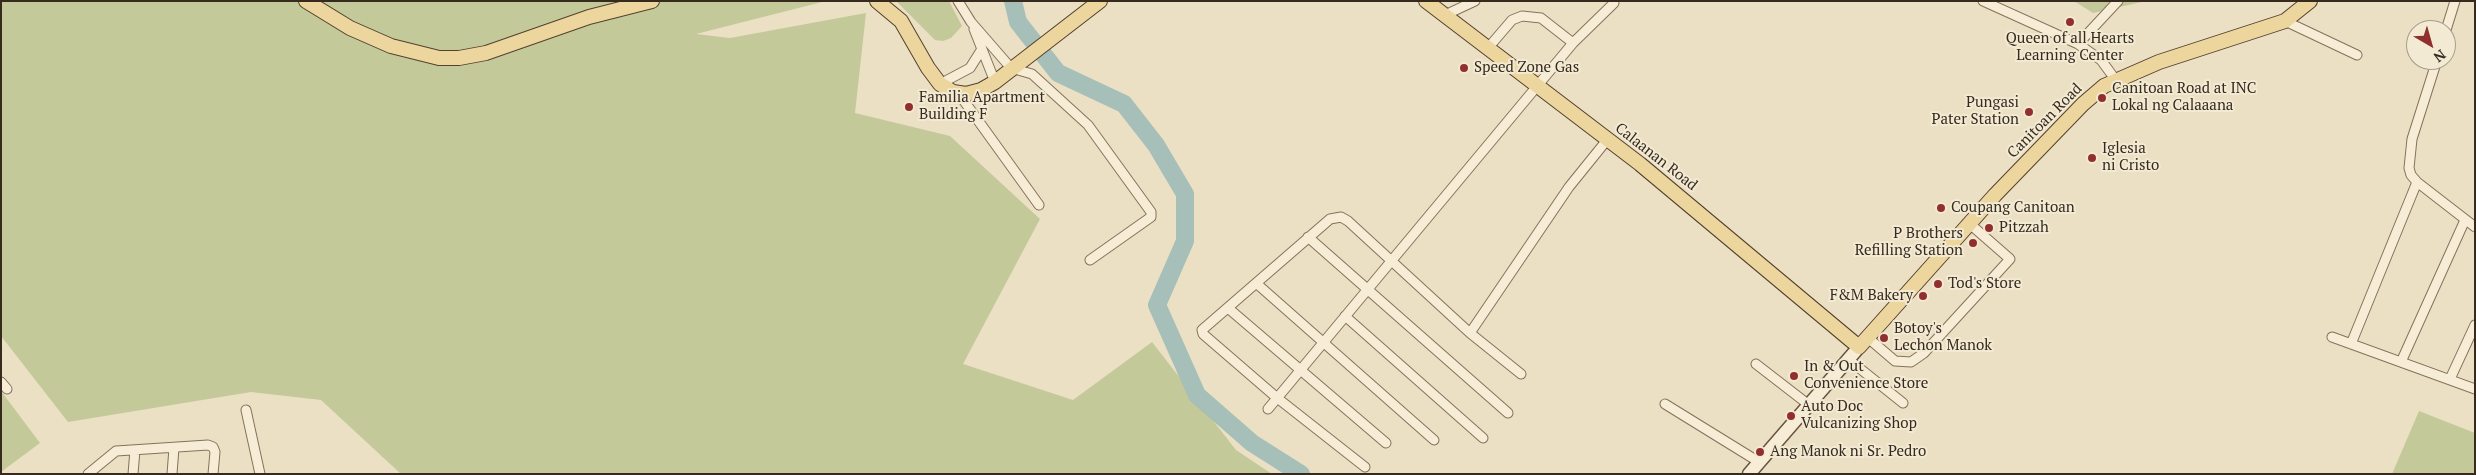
<!DOCTYPE html>
<style>
body{margin:0}
#map{position:relative;width:2476px;height:475px;overflow:hidden;background:#ebe0c4;font-family:"PT Serif",serif}
canvas{display:block}
.frame{position:absolute;inset:0;border:2px solid #362a1f;pointer-events:none}
.north{position:absolute;left:2406px;top:20px;width:50px;height:50px;box-sizing:border-box;background:#f3ead3;border:1px solid #a79d8b;border-radius:50%;rotate:142deg;font-size:14px;font-weight:700;line-height:20px;text-align:center;color:#362a1f}
.north::after{content:'';display:block;margin:auto;width:18px;height:22px;background:#912f2f;clip-path:polygon(50% 0,100% 100%,50% 72%,0 100%)}
</style>
<div id="map">
<canvas width="2476" height="475"></canvas>
<div class="frame"></div>
<div class="north">N</div>
</div>
<script>
const ctx = document.querySelector('canvas').getContext('2d');
ctx.lineJoin = 'round';
function fill(path, color) { ctx.fillStyle = color; ctx.fill(path, 'evenodd'); }
const toPath = rows => new Path2D(rows.map(r => 'M' + r).join(''));
function strokePath(path, color, width, dash) { ctx.strokeStyle = color; ctx.lineWidth = width; ctx.lineCap = dash ? 'butt' : 'round'; ctx.setLineDash(dash || []); ctx.stroke(path); }
function label(font, color, halo, rows, align = 'center') {
  ctx.font = font + ' "PT Serif",serif'; ctx.lineWidth = 4; ctx.setLineDash([]); ctx.textBaseline = 'middle'; ctx.strokeStyle = halo; ctx.fillStyle = color; for (const [text, x, y, turn = 0] of rows) {
    ctx.save(); ctx.translate(x, y); ctx.rotate((+turn || 0) * Math.PI / 180); ctx.textAlign = isNaN(turn) ? turn : align; if (halo) ctx.strokeText(text, 0, 0); ctx.fillText(text, 0, 0); ctx.restore();
  }
}
fill(toPath([
 [1,1,826,1,696,34,730,38,866,13,855,113,950,136,1040,219,963,364,1073,400,1152,342,1236,450,1272,474,401,474,321,400,251,392,68,422,1,336],
 [896,1,949,1,962,26,951,38,943,41,935,40],
 [2074,1,2146,1,2093,13],
 [1,391,40,443,1,472],
 [2419,411,2475,433,2475,474,2392,474]
]), '#c3c999');
strokePath(toPath([
 [1013,1,1018,22,1058,73,1124,104,1156,145,1185,194,1185,241,1157,305,1197,395,1252,443,1301,474]
]), '#a6bfb8', 18);
const street = toPath([
 [958,1,971,22,1011,68,1032,74,1088,125,1151,212,1151,217,1090,260],
 [1983,1,2078,44,2101,60,2115,79],
 [1445,15,1475,1],
 [2285,21,2357,55],
 [974,29,995,82],
 [2446,30,2455,1],
 [2078,44,2118,1],
 [1488,48,1512,20,1522,16,1541,18,1573,43],
 [2437,60,2412,139,2409,168,2411,175,2417,182,2475,227],
 [940,84,970,68,982,49],
 [959,94,1039,205],
 [1308,237,1508,413],
 [1256,283,1434,440],
 [1228,308,1386,443],
 [1345,316,1483,438],
 [1470,333,1569,187,1607,140],
 [1867,337,1895,361,1911,362,1924,353,2010,259,1970,224],
 [2332,337,2475,389],
 [2351,344,2417,182],
 [1848,359,1903,403],
 [2401,362,2465,220],
 [1756,364,1809,405],
 [2450,379,2475,325],
 [1,382,7,389],
 [1665,404,1759,462],
 [1268,409,1573,43,1614,3],
 [246,410,260,474],
 [1365,467,1276,397,1203,334,1202,330,1330,219,1341,217,1348,221,1470,333,1521,374],
 [88,474,116,451,208,445,213,447,215,452,213,474],
 [133,474,135,450],
 [172,474,174,448]
]);
const secondary = toPath([
 [1749,474,1859,347]
]);
const primary = toPath([
 [306,1,350,28,391,46,439,58,459,58,486,53,589,17,652,1],
 [877,1,901,21,928,68,940,84,953,92,966,94,981,90,995,82,1100,1],
 [1426,1,1640,164,1859,347,1995,195,2083,104,2104,86,2159,62,2285,21,2310,1]
]);
strokePath(street, '#85725c', 11);
strokePath(secondary, '#67533f', 15);
strokePath(primary, '#534030', 16);
strokePath(street, '#f7edd7', 9);
strokePath(secondary, '#f7edd7', 12);
strokePath(primary, '#edd59e', 14);
for (const [x, y, r, color] of [
 [2070,22,5,"#912f2f"],
 [1464,68,5,"#912f2f"],
 [2102,98,5,"#912f2f"],
 [909,107,5,"#912f2f"],
 [2029,112,5,"#912f2f"],
 [2092,158,5,"#912f2f"],
 [1941,208,5,"#912f2f"],
 [1989,228,5,"#912f2f"],
 [1973,243,5,"#912f2f"],
 [1938,284,5,"#912f2f"],
 [1923,296,5,"#912f2f"],
 [1884,338,5,"#912f2f"],
 [1794,376,5,"#912f2f"],
 [1791,416,5,"#912f2f"],
 [1760,452,5,"#912f2f"]
]) { const dot = new Path2D(); dot.arc(x, y, r, 0, 2 * Math.PI); ctx.fillStyle = color; ctx.fill(dot); strokePath(dot, '#f3ead3', 2); }
label('15px', '#362a1f', '#f3ead3', [
 ["Queen of all Hearts",2070,39,"center"],
 ["Learning Center",2070,56,"center"],
 ["Speed Zone Gas",1474,68],
 ["Canitoan Road at INC",2112,89],
 ["Lokal ng Calaaana",2112,106],
 ["Familia Apartment",919,98],
 ["Building F",919,115],
 ["Pungasi",2019,103,"right"],
 ["Pater Station",2019,120,"right"],
 ["Iglesia",2102,149],
 ["ni Cristo",2102,166],
 ["Coupang Canitoan",1951,208],
 ["Pitzzah",1999,228],
 ["P Brothers",1963,234,"right"],
 ["Refilling Station",1963,251,"right"],
 ["Tod's Store",1948,284],
 ["F&M Bakery",1913,296,"right"],
 ["Botoy's",1894,329],
 ["Lechon Manok",1894,346],
 ["In & Out",1804,367],
 ["Convenience Store",1804,384],
 ["Auto Doc",1801,407],
 ["Vulcanizing Shop",1801,424],
 ["Ang Manok ni Sr. Pedro",1770,452]
], 'left');
label('15px', '#362a1f', '#f3ead3', [
 ["Canitoan Road",2045,121,-45],
 ["Calaanan Road",1656,157,38]
]);
</script>
